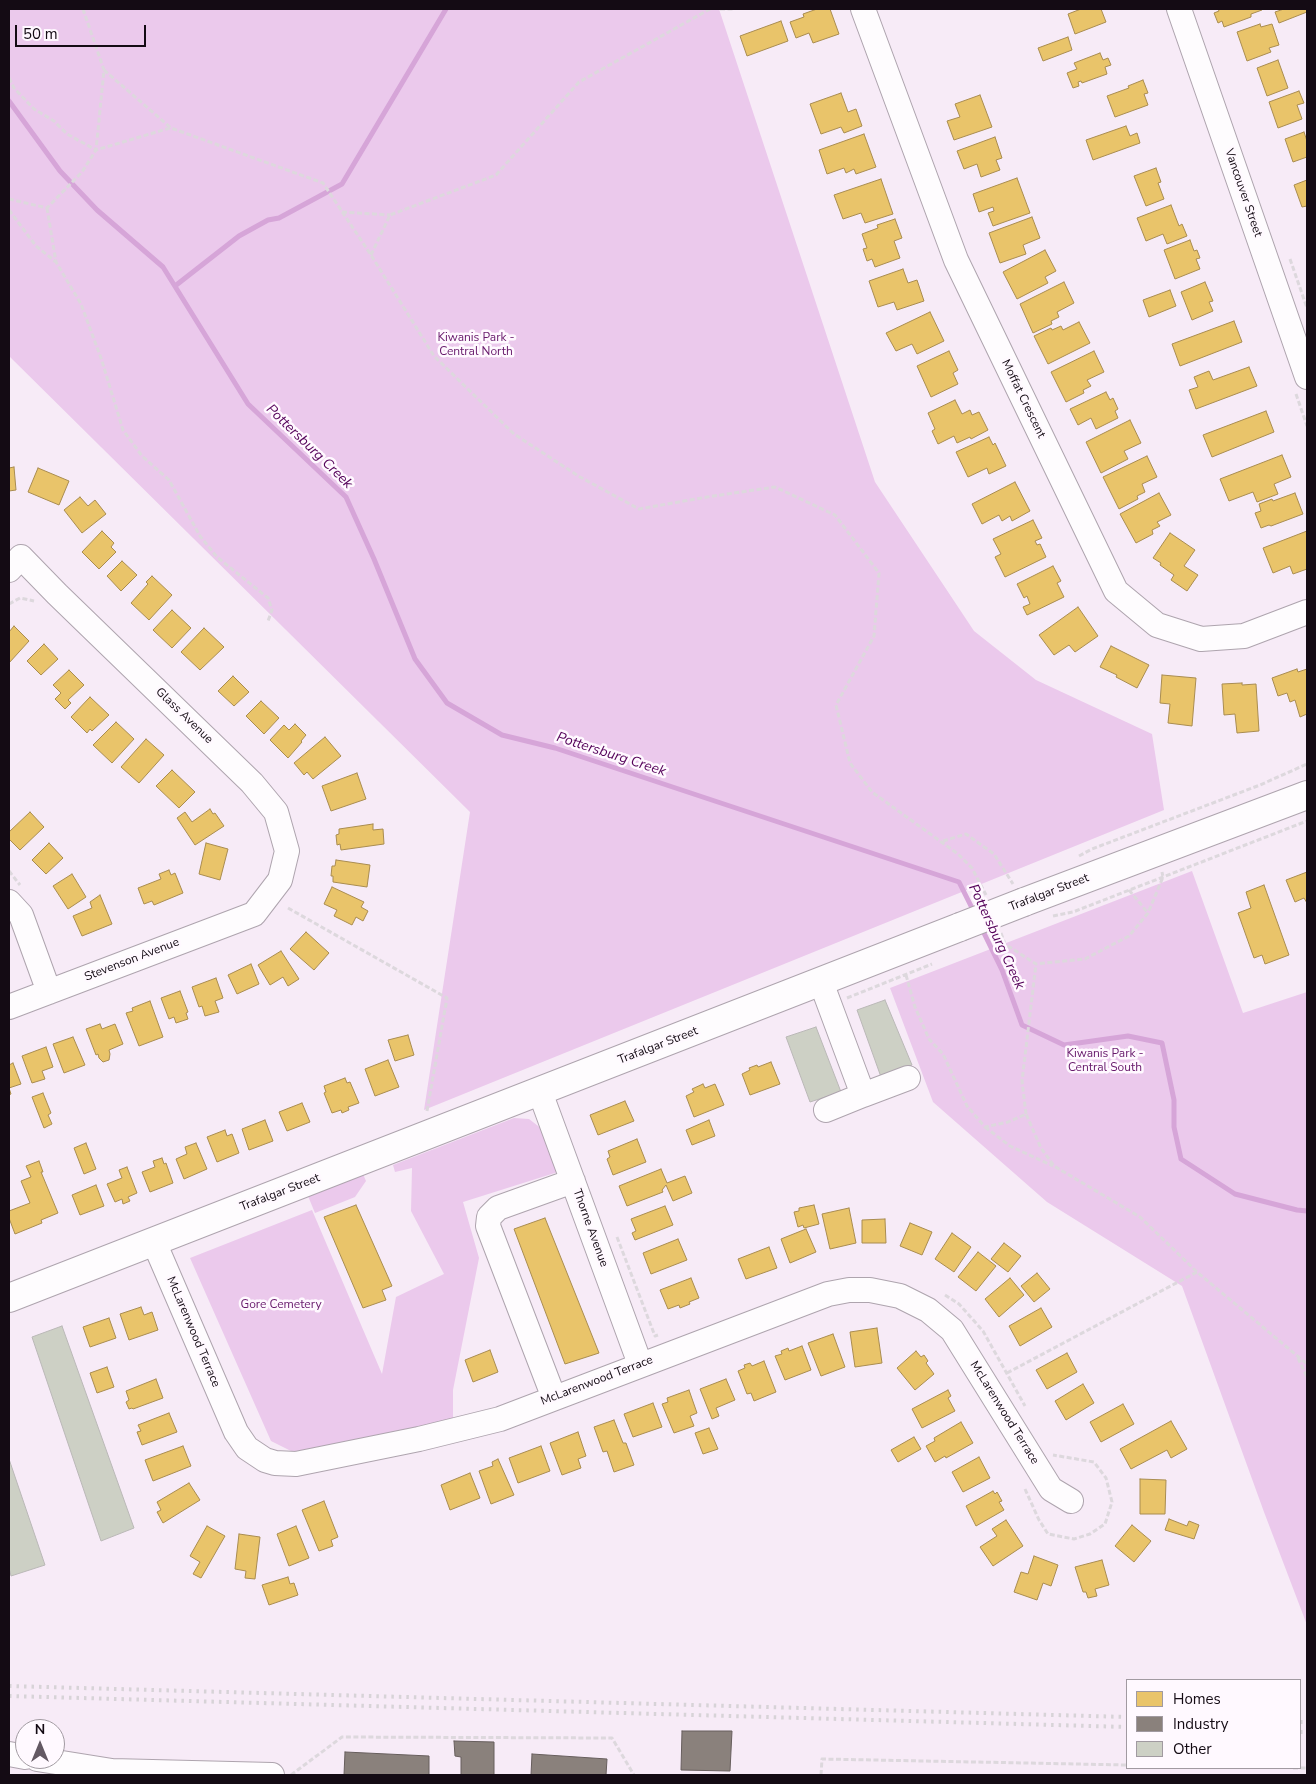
<!DOCTYPE html>
<style>
body{margin:0}
#map{position:relative;width:1316px;height:1784px;overflow:hidden;background:#f7ebf7;font-family:"Nunito Sans",sans-serif}
canvas{display:block}
.frame{position:absolute;inset:0;border:10px solid #140b14;pointer-events:none}
.legend{position:absolute;left:1126px;top:1679px;width:175px;height:90px;box-sizing:border-box;background:#fff9ff;border:1px solid #a19aa1;margin:0;padding:6px 9px;list-style:none;font-size:15px;color:#140b14}
.legend li{display:flex;align-items:center;gap:10px;height:25px}
.legend b{width:25px;border:1px solid #a19aa1}
.north{position:absolute;left:15px;top:1719px;width:50px;height:50px;box-sizing:border-box;background:#fff9ff;border:1px solid #a19aa1;border-radius:50%;rotate:0deg;font-size:14px;font-weight:700;line-height:20px;text-align:center;color:#140b14}
.north::after{content:'';display:block;margin:auto;width:18px;height:22px;background:#635963;clip-path:polygon(50% 0,100% 100%,50% 72%,0 100%)}
.scale{position:absolute;left:15px;top:25px;width:131px;height:22px;box-sizing:border-box;border:2px solid #140b14;border-top:0;padding-left:6px;font-size:15px;line-height:18px;white-space:nowrap;color:#140b14;-webkit-text-stroke:4px #fff9ff;paint-order:stroke}
</style>
<div id="map">
<canvas width="1316" height="1784"></canvas>
<div class="frame"></div>
<ul class="legend">
<li><b style="height:14px;background:#e9c46a"></b>Homes</li>
<li><b style="height:14px;background:#8a817c"></b>Industry</li>
<li><b style="height:14px;background:#cdd0c5"></b>Other</li>
</ul>
<div class="north">N</div>
<div class="scale">50 m</div>
</div>
<script>
const ctx = document.querySelector('canvas').getContext('2d');
ctx.lineJoin = 'round';
function fill(path, color) { ctx.fillStyle = color; ctx.fill(path, 'evenodd'); }
const toPath = rows => new Path2D(rows.map(r => 'M' + r).join(''));
function strokePath(path, color, width, dash) { ctx.strokeStyle = color; ctx.lineWidth = width; ctx.lineCap = dash ? 'butt' : 'round'; ctx.setLineDash(dash || []); ctx.stroke(path); }
function label(font, color, halo, rows, align = 'center') {
  ctx.font = font + ' "Nunito Sans",sans-serif'; ctx.lineWidth = 5; ctx.setLineDash([]); ctx.textBaseline = 'middle'; ctx.strokeStyle = halo; ctx.fillStyle = color; for (const [text, x, y, turn = 0] of rows) {
    ctx.save(); ctx.translate(x, y); ctx.rotate((+turn || 0) * Math.PI / 180); ctx.textAlign = isNaN(turn) ? turn : align; if (halo) ctx.strokeText(text, 0, 0); ctx.fillText(text, 0, 0); ctx.restore();
  }
}
fill(toPath([
 [9,9,719,9,875,482,974,631,1036,680,1152,734,1164,810,424,1110,470,812,9,356],
 [1192,871,1243,1013,1307,992,1307,1625,1264,1512,1182,1286,1047,1202,933,1102,890,988],
 [514,1118,529,1119,542,1129,558,1172,463,1202,479,1258,453,1390,453,1418,394,1433,295,1453,271,1441,190,1258,312,1210,382,1374,396,1297,444,1274,411,1211,412,1168,395,1172,393,1165],
 [363,1174,366,1181,355,1197,315,1213,308,1196]
]), '#ebc9ec');
const homes = toPath([
 [817,9,830,9,839,34,813,43,809,33,796,38,790,22,804,17,803,14,817,9],
 [1081,9,1101,9,1106,22,1075,34,1068,14,1081,9],
 [1218,9,1262,9,1262,10,1251,14,1251,17,1224,27,1222,21,1218,23,1214,13,1219,11,1218,9],
 [1284,9,1307,9,1307,12,1279,23,1275,12,1284,9],
 [781,21,788,41,747,56,740,36,781,21],
 [1260,24,1261,27,1272,24,1279,45,1269,48,1271,52,1247,61,1237,32,1260,24],
 [1068,37,1072,50,1043,61,1038,48,1068,37],
 [1100,53,1103,60,1108,58,1111,65,1105,67,1107,74,1082,83,1081,81,1078,82,1079,86,1073,88,1067,73,1077,69,1074,63,1100,53],
 [1278,60,1288,88,1267,96,1257,68,1278,60],
 [1143,80,1148,93,1144,94,1148,105,1115,117,1107,96,1129,88,1128,86,1143,80],
 [1299,91,1304,103,1297,105,1302,119,1278,128,1269,102,1299,91],
 [841,93,848,112,856,109,862,126,844,133,841,127,821,134,810,104,841,93],
 [980,95,992,127,954,140,947,121,960,117,955,104,980,95],
 [1126,126,1130,136,1137,133,1140,143,1093,160,1086,140,1126,126],
 [1304,132,1307,141,1307,157,1293,162,1285,139,1304,132],
 [864,134,876,167,856,174,854,169,846,173,844,168,827,174,819,150,864,134],
 [995,137,1002,158,996,160,1000,170,981,177,977,164,964,169,957,151,995,137],
 [1156,168,1161,182,1158,183,1164,199,1146,206,1134,176,1156,168],
 [1017,178,1030,213,993,226,988,213,994,211,993,207,979,212,973,194,1017,178],
 [881,179,893,214,865,223,861,213,843,219,834,195,881,179],
 [1307,180,1307,206,1302,207,1294,185,1307,180],
 [1171,205,1179,226,1182,224,1187,236,1167,244,1163,234,1146,241,1137,218,1171,205],
 [1032,217,1040,238,1023,245,1026,254,1000,263,989,233,1032,217],
 [895,219,902,238,894,241,900,258,875,267,872,259,867,261,863,249,867,248,862,234,878,228,877,225,895,219],
 [1190,240,1194,251,1197,250,1200,258,1196,259,1200,269,1175,279,1164,250,1190,240],
 [1045,250,1056,271,1045,277,1048,283,1017,299,1003,272,1045,250],
 [903,269,908,283,917,280,924,301,897,310,894,302,878,307,869,281,903,269],
 [1064,282,1074,303,1057,312,1059,317,1051,321,1052,324,1033,333,1020,304,1064,282],
 [1205,282,1213,301,1209,302,1213,311,1192,320,1181,292,1205,282],
 [1170,290,1176,306,1149,317,1143,300,1170,290],
 [930,312,944,341,917,354,912,344,896,351,886,333,930,312],
 [1234,321,1242,342,1180,366,1172,344,1234,321],
 [1079,322,1090,343,1048,364,1034,336,1051,328,1052,330,1061,326,1063,330,1079,322],
 [949,351,958,370,953,373,958,384,931,397,917,366,949,351],
 [1094,351,1104,372,1087,380,1091,386,1083,390,1084,393,1066,402,1051,372,1094,351],
 [1249,367,1257,386,1196,409,1189,390,1198,387,1194,377,1209,371,1213,380,1249,367],
 [1106,392,1110,400,1113,398,1118,409,1115,411,1118,418,1096,429,1091,418,1078,425,1070,409,1106,392],
 [955,400,962,414,970,410,972,415,979,412,988,430,971,439,970,437,957,443,954,436,938,444,932,431,935,429,928,413,955,400],
 [1266,411,1274,432,1212,457,1203,435,1266,411],
 [1130,420,1141,443,1124,451,1128,459,1101,473,1086,442,1130,420],
 [989,437,993,445,995,443,1006,466,989,474,987,468,968,477,956,452,989,437],
 [1282,455,1291,477,1274,484,1278,494,1257,502,1253,492,1229,501,1220,479,1282,455],
 [1147,456,1157,477,1142,484,1145,492,1137,496,1138,499,1119,509,1103,477,1147,456],
 [14,467,16,490,9,491,9,468,14,467],
 [38,468,69,481,59,505,28,492,38,468],
 [1015,482,1030,511,1012,521,1010,516,1002,521,999,515,982,524,972,504,1015,482],
 [1159,493,1171,515,1157,522,1160,526,1152,530,1153,534,1136,543,1120,514,1159,493],
 [1295,493,1303,514,1271,526,1269,525,1261,528,1255,513,1261,511,1259,504,1272,499,1273,501,1295,493],
 [80,497,88,506,95,500,106,514,82,533,64,510,80,497],
 [1033,520,1042,538,1035,541,1037,545,1040,544,1046,557,1005,577,995,557,1001,554,993,539,1033,520],
 [102,531,114,543,111,547,116,552,99,569,82,552,102,531],
 [1307,531,1307,569,1293,574,1290,566,1273,573,1263,548,1307,531],
 [1170,533,1195,550,1184,566,1198,575,1187,591,1171,580,1174,575,1160,565,1161,563,1153,558,1170,533],
 [122,561,137,575,121,591,107,576,122,561],
 [1053,566,1061,581,1057,583,1064,597,1027,615,1023,607,1030,604,1027,596,1024,598,1017,584,1053,566],
 [152,576,172,595,149,620,131,603,148,584,146,582,152,576],
 [1078,607,1098,636,1075,652,1069,645,1054,655,1039,635,1078,607],
 [172,610,191,628,172,648,153,630,172,610],
 [14,626,29,641,9,663,9,632,14,626],
 [204,628,224,647,200,670,181,652,204,628],
 [44,644,58,659,41,675,27,661,44,644],
 [1111,646,1149,665,1137,688,1116,677,1117,675,1100,667,1111,646],
 [1297,669,1298,672,1307,669,1307,714,1300,717,1295,700,1290,702,1287,693,1278,696,1272,678,1297,669],
 [69,670,84,685,68,700,71,703,65,709,55,699,61,693,53,685,69,670],
 [1162,675,1196,678,1192,726,1168,723,1170,704,1160,703,1162,675],
 [233,676,249,692,234,706,218,691,233,676],
 [1242,683,1242,685,1256,684,1259,731,1237,733,1235,714,1224,715,1222,684,1242,683],
 [90,697,109,715,92,731,90,729,87,733,71,717,90,697],
 [261,701,279,718,264,734,246,716,261,701],
 [116,722,134,739,112,763,93,745,116,722],
 [295,724,306,735,301,741,302,742,288,758,270,740,284,725,289,730,295,724],
 [325,737,341,756,313,779,307,772,304,775,294,763,325,737],
 [146,739,164,755,139,783,121,767,146,739],
 [172,770,195,792,179,808,156,786,172,770],
 [357,773,366,799,331,811,322,786,357,773],
 [210,809,213,814,215,813,224,826,195,845,177,818,185,812,192,822,210,809],
 [30,812,44,827,20,850,9,839,9,832,30,812],
 [373,824,373,830,383,829,384,844,341,850,340,844,337,845,336,835,339,834,339,829,373,824],
 [49,843,63,858,46,874,32,860,49,843],
 [206,843,228,849,220,880,199,874,206,843],
 [336,860,370,865,367,887,333,882,333,876,331,876,332,866,335,866,336,860],
 [169,870,171,875,175,873,183,893,154,905,152,901,144,904,138,888,161,879,159,874,169,870],
 [1307,872,1307,903,1304,898,1295,902,1286,880,1307,872],
 [72,874,86,897,68,909,53,886,72,874],
 [1264,885,1289,955,1265,964,1262,955,1254,958,1238,913,1251,908,1246,892,1264,885],
 [332,887,364,902,361,907,368,911,363,921,356,917,352,925,334,916,337,910,324,904,332,887],
 [100,895,112,924,82,936,73,916,92,908,90,902,100,895],
 [306,932,329,953,314,970,290,949,306,932],
 [281,951,299,979,288,986,283,977,270,985,258,965,281,951],
 [251,964,259,984,237,994,228,975,251,964],
 [216,978,223,998,215,1001,219,1012,205,1016,202,1006,199,1007,192,987,216,978],
 [180,991,188,1012,186,1013,188,1019,176,1023,174,1017,169,1019,161,998,180,991],
 [150,1001,163,1037,139,1046,126,1013,133,1011,132,1008,150,1001],
 [100,1024,102,1029,115,1024,123,1044,109,1050,110,1054,109,1060,103,1062,99,1058,98,1054,96,1055,86,1029,100,1024],
 [408,1035,414,1055,395,1061,388,1040,408,1035],
 [73,1037,85,1065,64,1073,53,1044,73,1037],
 [46,1047,53,1067,42,1071,45,1079,32,1083,22,1056,46,1047],
 [388,1060,399,1087,375,1096,365,1069,388,1060],
 [771,1062,780,1084,750,1095,742,1074,750,1070,749,1068,757,1065,758,1067,771,1062],
 [13,1063,21,1084,9,1088,11,1094,9,1095,9,1065,13,1063],
 [345,1078,347,1083,350,1082,359,1103,348,1107,349,1110,342,1113,341,1110,332,1113,324,1093,326,1092,324,1086,345,1078],
 [703,1084,705,1088,715,1084,724,1105,694,1117,686,1096,694,1092,692,1089,703,1084],
 [43,1093,51,1113,48,1115,52,1124,44,1128,32,1097,43,1093],
 [625,1101,634,1121,598,1135,590,1115,625,1101],
 [302,1103,310,1122,287,1131,279,1112,302,1103],
 [265,1120,273,1141,249,1150,242,1129,265,1120],
 [709,1120,715,1136,692,1145,686,1130,709,1120],
 [225,1130,227,1136,232,1134,239,1153,217,1162,207,1137,225,1130],
 [637,1139,646,1162,613,1175,607,1159,610,1157,608,1151,637,1139],
 [86,1143,96,1169,84,1174,74,1148,86,1143],
 [196,1143,207,1169,184,1179,176,1159,187,1154,185,1147,196,1143],
 [162,1158,164,1164,166,1163,173,1183,150,1192,142,1172,155,1167,153,1161,162,1158],
 [39,1161,43,1172,41,1172,58,1213,41,1220,42,1223,15,1234,9,1218,9,1211,30,1203,21,1181,31,1177,26,1166,39,1161],
 [127,1167,137,1193,128,1197,130,1201,123,1204,122,1199,115,1202,107,1184,122,1178,119,1170,127,1167],
 [661,1169,667,1183,685,1176,692,1193,673,1201,666,1185,662,1190,663,1192,627,1206,619,1186,661,1169],
 [96,1185,104,1206,80,1215,72,1195,96,1185],
 [356,1205,392,1286,382,1290,386,1300,363,1308,324,1217,356,1205],
 [814,1205,819,1224,804,1228,803,1225,798,1227,794,1212,799,1211,799,1208,814,1205],
 [665,1206,673,1225,635,1240,632,1233,636,1231,631,1219,665,1206],
 [849,1208,856,1243,830,1249,822,1214,849,1208],
 [545,1218,599,1353,565,1364,514,1229,545,1218],
 [885,1219,886,1243,862,1243,862,1220,885,1219],
 [910,1223,932,1232,922,1255,900,1246,910,1223],
 [806,1229,816,1252,790,1263,781,1239,806,1229],
 [952,1233,971,1247,954,1272,935,1259,952,1233],
 [678,1239,687,1260,651,1274,643,1253,678,1239],
 [1004,1243,1021,1256,1008,1272,991,1259,1004,1243],
 [769,1247,777,1268,746,1279,738,1259,769,1247],
 [978,1252,996,1266,976,1291,958,1277,978,1252],
 [1037,1273,1050,1289,1034,1302,1021,1286,1037,1273],
 [691,1278,699,1298,689,1302,690,1304,680,1308,679,1305,668,1309,660,1290,691,1278],
 [1010,1278,1024,1295,999,1317,985,1299,1010,1278],
 [141,1307,144,1315,152,1312,158,1330,129,1340,120,1314,141,1307],
 [1041,1308,1052,1327,1020,1346,1009,1326,1041,1308],
 [109,1318,116,1338,90,1347,83,1327,109,1318],
 [877,1328,882,1363,855,1367,850,1332,877,1328],
 [833,1334,845,1367,821,1376,808,1343,833,1334],
 [802,1346,811,1370,785,1380,775,1356,782,1354,781,1351,788,1348,789,1351,802,1346],
 [490,1350,498,1372,473,1382,465,1360,490,1350],
 [916,1351,921,1357,924,1355,928,1361,926,1363,934,1374,915,1390,897,1368,916,1351],
 [1067,1353,1077,1372,1047,1389,1036,1370,1067,1353],
 [764,1361,776,1392,754,1401,751,1393,747,1394,738,1371,745,1368,744,1365,750,1363,752,1366,764,1361],
 [107,1367,114,1387,97,1393,90,1373,107,1367],
 [156,1379,163,1398,133,1409,132,1408,129,1409,126,1402,129,1400,126,1391,156,1379],
 [726,1379,735,1400,716,1408,719,1416,712,1419,700,1389,726,1379],
 [1083,1384,1094,1403,1066,1420,1055,1401,1083,1384],
 [689,1390,697,1413,690,1416,694,1426,674,1433,662,1404,668,1402,667,1398,689,1390],
 [948,1390,951,1396,948,1398,955,1411,922,1428,912,1409,948,1390],
 [653,1403,662,1427,633,1437,624,1414,653,1403],
 [1123,1404,1134,1424,1101,1442,1090,1422,1123,1404],
 [169,1413,177,1432,142,1445,137,1432,141,1431,138,1425,169,1413],
 [614,1420,623,1443,626,1443,634,1465,614,1472,607,1451,603,1452,594,1427,614,1420],
 [1171,1421,1187,1449,1171,1458,1167,1450,1131,1469,1120,1449,1171,1421],
 [961,1422,973,1443,946,1458,945,1456,935,1462,926,1446,935,1441,934,1438,961,1422],
 [709,1428,718,1449,703,1454,695,1433,709,1428],
 [578,1432,586,1456,578,1459,581,1468,562,1475,550,1443,578,1432],
 [914,1437,921,1449,898,1462,891,1450,914,1437],
 [183,1446,191,1466,153,1481,145,1460,183,1446],
 [541,1446,550,1471,518,1483,509,1458,541,1446],
 [979,1457,990,1478,963,1492,952,1472,979,1457],
 [498,1459,514,1495,491,1504,479,1471,493,1466,492,1462,498,1459],
 [470,1473,480,1498,450,1510,441,1485,470,1473],
 [1140,1479,1166,1480,1165,1514,1140,1514,1140,1479],
 [189,1483,200,1500,163,1523,157,1512,161,1510,157,1502,189,1483],
 [993,1491,995,1494,997,1492,1002,1501,999,1502,1004,1510,976,1526,966,1506,993,1491],
 [324,1501,338,1537,331,1540,333,1546,319,1551,302,1510,324,1501],
 [1169,1519,1187,1526,1189,1521,1199,1525,1194,1539,1165,1530,1169,1519],
 [1006,1520,1023,1546,993,1566,980,1547,997,1536,992,1529,1006,1520],
 [1132,1525,1151,1541,1134,1562,1115,1546,1132,1525],
 [207,1526,225,1536,201,1578,193,1574,200,1562,190,1556,207,1526],
 [296,1526,309,1558,289,1566,277,1534,296,1526],
 [239,1534,260,1537,255,1579,245,1578,246,1571,235,1569,239,1534],
 [1034,1556,1058,1565,1051,1586,1043,1583,1037,1600,1014,1592,1021,1572,1028,1574,1034,1556],
 [1102,1560,1109,1585,1095,1589,1097,1596,1088,1598,1086,1592,1083,1592,1075,1567,1102,1560],
 [288,1577,290,1584,294,1583,298,1595,269,1605,262,1585,288,1577]
]);
fill(homes, '#e9c46a');
strokePath(homes, '#a98c50', 1);
const industry = toPath([
 [682,1731,732,1731,730,1771,681,1770,682,1731],
 [454,1741,494,1742,494,1775,461,1775,461,1757,455,1756,454,1741],
 [345,1752,429,1756,429,1775,344,1775,345,1752],
 [532,1754,607,1759,606,1775,531,1775,532,1754]
]);
fill(industry, '#8a817c');
strokePath(industry, '#675e5d', 1);
strokePath(toPath([
 [9,101,60,171,97,210,163,267,248,404,346,497,374,559,415,659,447,703,502,735,555,748,959,882,974,912],
 [175,286,239,236,268,220,279,218,342,184,446,9],
 [981,927,1002,970,1022,1025,1064,1045,1128,1036,1162,1043,1174,1100,1174,1127,1181,1159,1235,1194,1297,1210,1307,1211]
]), '#d6a5d8', 5);
const building = toPath([
 [885,1000,912,1065,881,1077,857,1010,885,1000],
 [816,1027,841,1092,810,1102,786,1037,816,1027],
 [62,1326,134,1528,101,1541,32,1337,62,1326],
 [9,1459,45,1565,11,1576,9,1568,9,1459]
]);
fill(building, '#cdd0c5');
strokePath(building, '#bab8b7', 1);
const minor = toPath([
 [863,9,956,260,1116,591,1157,625,1201,639,1244,636,1307,612],
 [1179,9,1307,377],
 [9,570,21,557,57,594,252,783,276,812,287,851,280,880,254,914,9,1007],
 [9,902,21,915,49,992],
 [821,982,863,1095,908,1078],
 [540,1092,640,1364],
 [826,1110,863,1095],
 [154,1242,236,1432,247,1448,265,1460,275,1463,296,1464,419,1439,500,1419,828,1294,849,1290,870,1290,900,1296,928,1310,952,1330,1051,1489,1071,1501],
 [554,1398,488,1226,489,1217,498,1208,573,1181],
 [9,1754,25,1757],
 [37,1759,112,1771,272,1775]
]);
const major = toPath([
 [1024,902,1307,795],
 [9,1298,960,927]
]);
strokePath(minor, '#aea4ae', 26);
strokePath(major, '#aea4ae', 30);
strokePath(toPath([
 [720,9,733,9],
 [104,70,171,128,323,183,371,255,434,356,514,434,580,477,639,509,707,497,775,487,835,515,879,573,874,636,836,705,850,763,872,792,958,854,972,868,986,895],
 [9,78,14,88,34,109,54,121,67,134,96,150,104,70,83,9],
 [9,199,47,208,82,172,96,150,170,128],
 [47,208,56,262,81,304,101,358,123,430,142,456,169,480,200,536,217,557,268,598,272,610,268,621],
 [9,210,36,246,56,262],
 [342,212,390,215],
 [371,255,390,215,496,175,579,82,710,9],
 [1290,259,1307,308],
 [1296,394,1307,426],
 [9,604,20,598,34,601],
 [943,841,966,834,994,854,1013,884],
 [1079,856,1092,849,1260,785,1307,764],
 [9,871,20,885],
 [1129,890,1148,913],
 [288,908,447,998,427,1111],
 [1053,916,1073,912,1307,821],
 [1001,933,1005,944,1036,964,1085,959,1129,936,1148,913,1163,877,1162,872],
 [906,975,915,1007,929,1039,943,1054,967,1106,985,1127,1008,1122,1026,1114,1041,1148,1054,1166,1140,1217,1197,1272,1307,1364],
 [847,998,932,964],
 [1026,1114,1022,1081,1036,964],
 [985,1127,1010,1146,1053,1166],
 [617,1237,655,1336,658,1335],
 [945,1295,959,1304,983,1331,1025,1406],
 [1298,1358,1307,1377],
 [1007,1373,1197,1272],
 [1025,1489,1039,1520,1048,1534,1074,1539,1090,1534,1105,1524,1112,1502,1106,1478,1094,1462,1053,1455],
 [1293,1768,1307,1768],
 [291,1775,342,1737,612,1738,634,1775],
 [821,1775,822,1759,1127,1765]
]), '#ddd8dd', 3, [5, 2.5]);
strokePath(minor, '#fefcfe', 24);
strokePath(major, '#fefcfe', 28);
strokePath(toPath([
 [9,1686,1127,1717],
 [9,1696,1127,1727],
 [1300,1722,1307,1722],
 [1300,1732,1307,1732]
]), '#d7d3d7', 4, [2.5, 5]);
const majorBridge = toPath([
 [960,927,1024,902]
]);
strokePath(majorBridge, '#aea4ae', 30, []);
strokePath(majorBridge, '#fefcfe', 28);
label('12px', '#140b14', '#fff9ff', [
 ["Vancouver Street",1243,193,71],
 ["Moffat Crescent",1023,399,64],
 ["Glass Avenue",184,716,44],
 ["Trafalgar Street",1049,893,-21],
 ["Stevenson Avenue",132,960,-21],
 ["Trafalgar Street",658,1046,-21],
 ["Trafalgar Street",280,1193,-21],
 ["Thorne Avenue",590,1228,70],
 ["McLarenwood Terrace",193,1332,67],
 ["McLarenwood Terrace",597,1381,-21],
 ["McLarenwood Terrace",1004,1413,58]
]);
label('12px', '#67186b', '#fff9ff', [
 ["Kiwanis Park -",476,338],
 ["Central North",476,352],
 ["Kiwanis Park -",1105,1054],
 ["Central South",1105,1068],
 ["Gore Cemetery",281,1305]
]);
label('italic 14px', '#540059', '#fff9ff', [
 ["Pottersburg Creek",309,447,44],
 ["Pottersburg Creek",611,755,18],
 ["Pottersburg Creek",996,937,65]
]);
</script>
